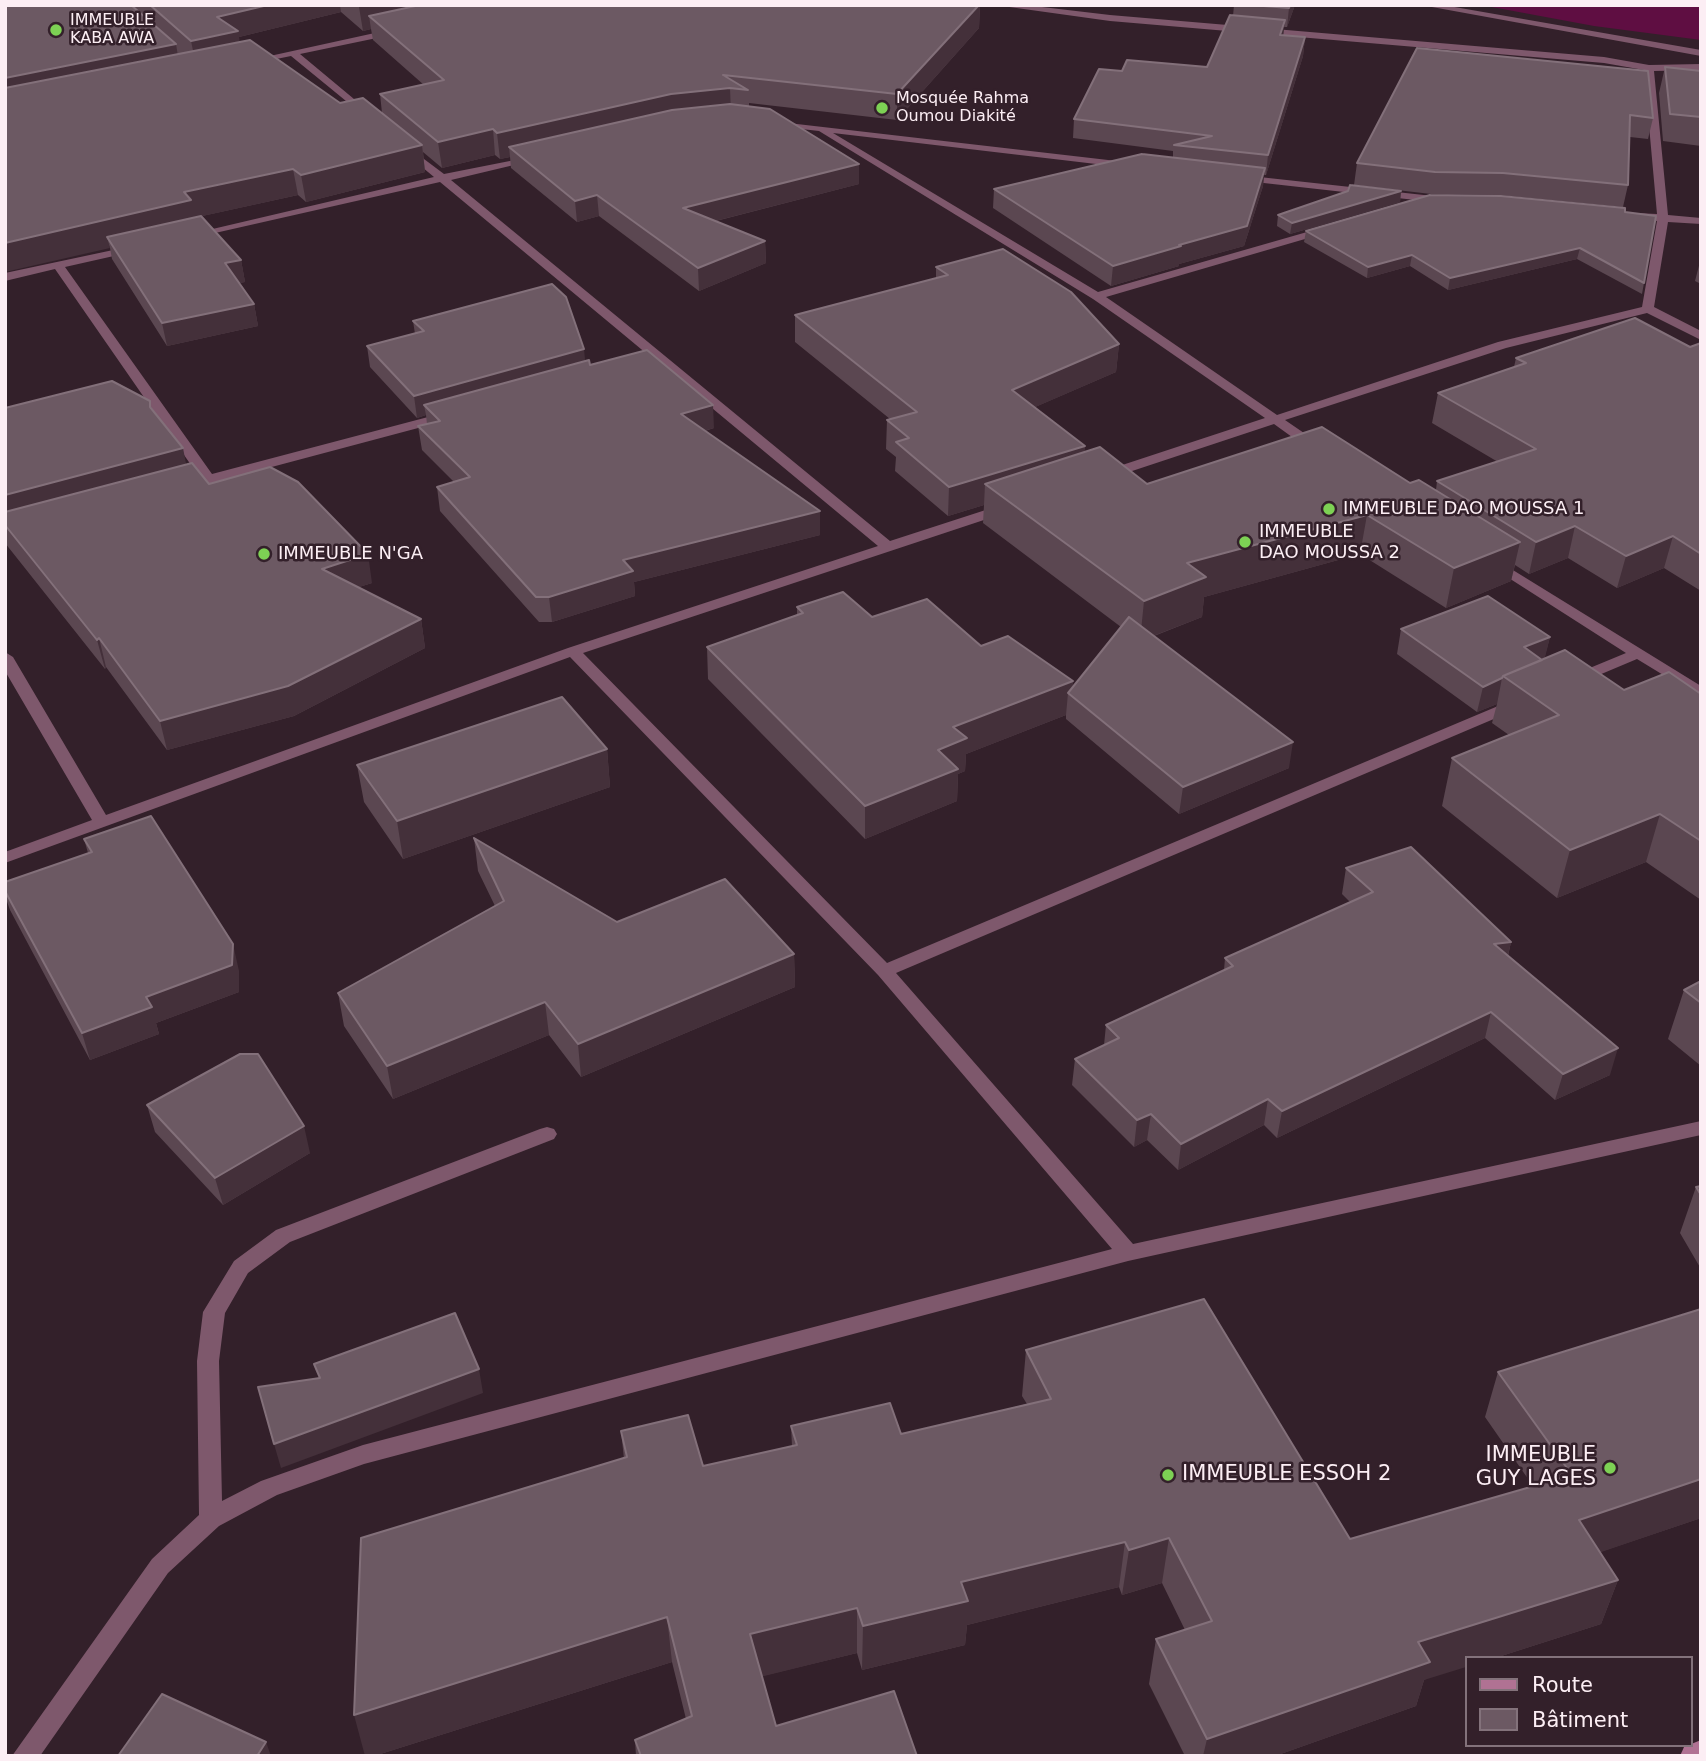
<!DOCTYPE html>
<meta charset="utf-8">
<style>
body{margin:0}
#map{position:relative;width:1706px;height:1761px;overflow:hidden;background:#33202a;font-family:"DejaVu Sans",sans-serif}
canvas{display:block}
.frame{position:absolute;inset:0;border:7px solid #fceef4;pointer-events:none}
.legend{position:absolute;left:1465px;top:1656px;width:228px;height:91px;box-sizing:border-box;background:#33202a;border:2px solid #83727b;margin:0;padding:9px 12px;list-style:none;font-size:21px;color:#fceef4}
.legend li{display:flex;align-items:center;gap:14px;height:35px}
.legend b{width:35px;border:2px solid #83727b}
</style>
<div id="map">
<canvas width="1706" height="1761"></canvas>
<div class="frame"></div>
<ul class="legend">
<li><b style="height:9px;background:#b07293"></b>Route</li>
<li><b style="height:19px;background:#6c5963"></b>Bâtiment</li>
</ul>
</div>
<script>
const ctx = document.querySelector('canvas').getContext('2d');
ctx.lineJoin = 'round';
function fill(path, color) { ctx.fillStyle = color; ctx.fill(path, 'evenodd'); }
const toPath = rows => new Path2D(rows.map(r => 'M' + r).join(''));
function strokePath(path, color, width, dash) { ctx.strokeStyle = color; ctx.lineWidth = width; ctx.lineCap = dash ? 'butt' : 'round'; ctx.setLineDash(dash || []); ctx.stroke(path); }
function label(font, color, halo, rows, align = 'center') {
  ctx.font = font + ' "DejaVu Sans",sans-serif'; ctx.lineWidth = 5; ctx.setLineDash([]); ctx.textBaseline = 'middle'; ctx.strokeStyle = halo; ctx.fillStyle = color; for (const [text, x, y, turn = 0] of rows) {
    ctx.save(); ctx.translate(x, y); ctx.rotate((+turn || 0) * Math.PI / 180); ctx.textAlign = isNaN(turn) ? turn : align; if (halo) ctx.strokeText(text, 0, 0); ctx.fillText(text, 0, 0); ctx.restore();
  }
}
fill(toPath([
 [1481,5,1701,5,1701,40,1594,26]
]), '#5f0e42');
fill(toPath([
 [995,5,1025,5,1110,15,1604,57,1649,65,1701,64,1701,70,1654,71,1668,215,1701,218,1701,224,1668,222,1654,307,1701,331,1701,340,1647,313,1506,348,1285,420,1320,444,1320,450,1310,450,1274,424,1111,478,1101,478,1101,472,1265,418,1093,299,819,131,775,126,770,123,771,121,1134,163,1135,165,1130,168,833,133,1098,292,1321,228,1329,228,1329,232,1106,297,1277,415,1498,342,1642,307,1657,221,1634,219,1628,216,1634,213,1657,214,1644,70,1604,63,1110,21,995,5],
 [1421,5,1443,5,1701,50,1701,56,1421,5],
 [393,29,398,32,396,34,300,54,372,114,373,116,368,119,291,56,252,64,247,61,393,29],
 [408,147,444,174,535,156,535,160,451,180,890,541,1001,505,1011,505,1013,508,1011,511,583,653,887,963,1510,701,1522,701,1524,704,1522,707,896,973,1133,1244,1701,1121,1701,1135,1128,1261,364,1464,277,1495,219,1526,168,1573,40,1756,12,1756,152,1559,199,1515,197,1361,203,1312,234,1261,276,1230,540,1129,547,1127,554,1129,557,1134,554,1139,290,1242,248,1273,225,1313,219,1361,222,1501,261,1481,363,1445,1112,1249,878,975,570,657,5,863,5,852,92,820,5,671,5,652,13,657,106,815,568,648,878,546,440,182,193,238,187,235,434,177,404,152,403,150,408,147],
 [1241,175,1442,197,1448,200,1442,203,1237,180,1237,176,1241,175],
 [132,246,138,249,136,251,65,267,212,474,447,412,454,416,452,419,189,489,179,489,179,483,200,478,55,269,5,281,5,273,132,246],
 [1495,559,1701,686,1701,698,1637,659,1580,683,1568,683,1566,680,1568,677,1626,653,1490,566,1488,563,1495,559]
]), '#7e586c');
fill(toPath([
 [1701,1740,1701,1756,1680,1756,1684,1747,1701,1740]
]), '#b07293');
fill(toPath([
 [5,5,980,5,979,28,897,120,749,103,749,107,859,164,859,184,716,221,765,241,766,263,699,291,599,216,577,222,511,168,510,157,500,159,495,155,442,168,423,152,425,172,306,202,298,195,202,216,241,260,245,282,239,283,254,304,258,326,167,346,112,259,110,248],
 [341,12,363,31,371,29,373,40,424,85,380,94,382,113,340,103,239,42,239,37],
 [1234,5,1295,5,1287,27,1284,27,1283,35,1305,37,1303,56,1266,175,1264,175,1263,186,1244,246,1179,264,1179,266,1111,286,993,208,994,189,1173,157,1173,151,1073,138,1074,119,1122,71,1207,67,1233,16],
 [1417,48,1653,118,1648,139,1630,137,1628,185,1623,207,1499,195,1431,194,1354,185,1357,163],
 [1665,67,1701,71,1701,146,1663,141,1659,93],
 [1401,191,1400,202,1290,234,1277,226,1278,215],
 [1625,212,1644,283,1642,294,1577,259,1448,290,1410,266,1367,278,1304,242,1306,231],
 [1701,258,1701,284,1695,281],
 [936,267,1119,344,1116,372,1035,407,1085,446,1084,452,1147,484,1410,483,1436,490,1437,481,1498,462,1432,423,1438,393,1514,367,1516,358,1690,347,1701,343,1701,591,1664,568,1617,588,1568,558,1529,574,1515,565,1511,581,1446,608,1360,554,1204,597,1202,617,1154,636,1289,768,1179,814,1066,719,1066,715,966,754,965,771,958,774,957,801,865,839,708,679,707,647,797,615,797,607,872,617,981,646,1073,681,1072,688,1121,627,983,523,984,505,948,516,895,471,896,457,886,449,887,420,890,419,795,342,795,315,936,279],
 [413,321,585,361,590,365,714,428,705,431,820,511,820,535,634,582,635,596,552,622,539,622,440,511,437,487,454,482,422,450,418,426,427,424,426,415,417,418,370,367,367,346,415,334],
 [5,408,151,409,186,464,209,484,372,583,359,587,421,619,425,648,294,716,167,750,106,667,105,669,5,543],
 [1401,629,1550,637,1544,659,1624,690,1701,694,1701,900,1646,862,1557,898,1442,806,1452,758,1509,735,1492,723,1497,704,1477,712,1397,654],
 [607,749,610,787,403,859,364,802,357,765],
 [474,838,617,922,794,954,795,987,581,1077,549,1035,393,1099,344,1026,338,993,495,906,478,871],
 [84,839,239,971,239,992,156,1023,159,1034,90,1060,10,910,5,896,5,882,88,853],
 [1346,868,1511,942,1508,956,1610,1075,1555,1100,1485,1038,1277,1138,1264,1125,1178,1170,1147,1140,1134,1147,1072,1085,1075,1059,1104,1045,1106,1025,1224,970,1225,958,1350,902,1342,894],
 [1701,981,1701,1066,1668,1039,1684,990],
 [147,1105,310,1153,223,1205,155,1132],
 [1701,1186,1701,1269,1680,1233,1696,1187],
 [1026,1350,1350,1539,1533,1486,1485,1417,1498,1372,1701,1518,1600,1552,1618,1580,1601,1624,1495,1658,1466,1658,1424,1680,1416,1706,1275,1756,1185,1756,1149,1684,1156,1639,1185,1630,1162,1583,1122,1595,1119,1587,967,1625,965,1645,862,1670,857,1653,762,1676,776,1726,917,1756,636,1756,635,1740,686,1719,672,1662,374,1756,365,1756,624,1459,621,1431,703,1466,792,1446,791,1426,901,1434,1027,1404,1022,1396]
]), '#5b4751');
fill(toPath([
 [268,5,340,5,341,12,239,37,242,56,196,65,191,41,217,17],
 [369,5,490,5,369,16,371,29,363,31,359,7],
 [979,5,980,5,979,28,897,120,897,94],
 [1290,5,1295,5,1287,27,1289,8],
 [1285,20,1283,38,1280,35],
 [1305,37,1303,56,1266,175,1268,155],
 [176,44,180,68,5,104,5,78],
 [730,88,731,113,509,147,510,157,500,159,497,133,671,94],
 [493,129,495,155,442,168,438,142],
 [422,145,425,172,306,202,301,175],
 [859,164,859,184,684,229,683,208],
 [1265,168,1263,186,1244,246,1179,264,1179,266,1111,286,1113,266,1179,245],
 [293,169,298,195,107,237,110,248,5,272,5,243,184,192],
 [1401,191,1400,202,1290,234,1292,223],
 [597,195,599,216,577,222,575,201],
 [765,241,766,263,699,291,698,268],
 [1580,248,1577,259,1448,290,1450,278],
 [1412,255,1410,266,1367,278,1368,267],
 [241,260,245,282,229,285,225,263],
 [254,304,258,326,167,346,162,323],
 [1119,344,1116,372,1010,418,1012,390],
 [584,349,586,370,424,405,426,415,417,418,414,396],
 [713,405,714,428,682,437,681,414],
 [1085,446,1083,475,985,484,984,505,948,516,949,487],
 [183,448,189,479,5,525,5,495],
 [820,511,820,535,634,582,635,596,552,622,549,597,623,560],
 [1367,515,1360,554,1204,597,1202,617,1140,641,1144,601,1187,563],
 [1575,526,1568,558,1529,574,1536,542],
 [1673,536,1664,568,1617,588,1626,556],
 [1520,542,1511,581,1446,608,1454,568],
 [368,554,372,583,327,597,322,569],
 [421,619,425,648,294,716,167,750,160,721],
 [1550,637,1538,686,1524,647],
 [99,638,106,667,105,669,97,640],
 [1502,678,1497,704,1477,712,1483,687],
 [1073,681,1072,696,1068,693,1066,715,966,754,965,771,958,774,957,801,865,839,865,806,938,750,953,727],
 [1293,742,1289,768,1179,814,1183,787],
 [607,749,610,787,403,859,397,821],
 [1660,814,1646,862,1557,898,1570,850],
 [1511,942,1505,968,1494,944],
 [233,944,239,971,239,992,156,1023,159,1034,90,1060,82,1033,146,997],
 [794,954,795,987,581,1077,578,1044],
 [545,1002,549,1035,393,1099,387,1066],
 [1491,1012,1485,1038,1277,1138,1282,1111],
 [1618,1048,1610,1075,1555,1100,1563,1074],
 [1268,1099,1264,1125,1178,1170,1181,1144],
 [1151,1114,1147,1140,1134,1147,1137,1120],
 [304,1126,310,1153,223,1205,215,1178],
 [479,1369,483,1393,281,1468,274,1444],
 [1701,1479,1701,1518,1563,1565,1579,1520],
 [1169,1538,1162,1583,1122,1595,1129,1550],
 [1125,1542,1119,1587,967,1625,965,1645,862,1670,863,1626,961,1582],
 [1618,1580,1601,1624,1495,1658,1466,1658,1466,1667,1424,1680,1416,1706,1275,1756,1203,1756,1207,1739,1418,1642],
 [857,1608,857,1653,752,1679,750,1634],
 [667,1617,672,1662,374,1756,365,1756,354,1715],
 [266,1742,271,1756,257,1756]
]), '#44303a');
const building = toPath([
 [5,5,131,5,176,44,5,78,5,5],
 [150,5,268,5,217,17,238,31,191,41,150,5],
 [420,5,979,5,897,94,723,75,748,90,730,88,671,94,497,133,493,129,438,142,380,94,444,80,369,16,420,5],
 [1251,5,1290,5,1289,8,1251,5],
 [1230,15,1285,20,1280,35,1305,37,1268,155,1174,145,1212,136,1074,119,1099,69,1122,71,1127,60,1207,67,1230,15],
 [250,40,340,103,363,98,422,145,301,175,293,169,184,192,191,200,5,243,5,88,250,40],
 [1417,48,1648,71,1653,118,1630,115,1628,185,1503,173,1435,172,1357,163,1417,48],
 [1665,67,1701,71,1701,117,1670,114,1665,67],
 [730,104,770,109,859,164,683,208,765,241,698,268,597,195,575,201,509,147,672,110,730,104],
 [1142,154,1265,168,1247,226,1179,245,1181,246,1113,266,994,189,1142,154],
 [1350,185,1401,191,1292,223,1278,215,1348,191,1350,185],
 [1430,195,1501,196,1625,208,1625,212,1656,216,1644,283,1580,248,1450,278,1412,255,1368,267,1306,231,1430,195],
 [201,216,241,260,225,263,254,304,162,323,107,237,201,216],
 [1003,249,1071,292,1119,344,1012,390,1085,446,949,487,896,442,909,438,887,420,917,412,795,315,948,275,936,267,1003,249],
 [552,284,566,297,584,349,414,396,367,346,424,331,413,321,552,284],
 [1635,318,1690,347,1701,343,1701,554,1673,536,1626,556,1575,526,1536,542,1437,481,1536,449,1438,393,1526,363,1516,358,1635,318],
 [647,350,713,405,681,414,820,511,623,560,633,571,549,597,536,597,437,487,470,477,418,426,440,421,424,405,589,360,590,365,647,350],
 [112,381,150,401,150,407,183,448,5,495,5,408,112,381],
 [1322,427,1410,483,1419,480,1520,542,1454,568,1367,515,1187,563,1206,577,1144,601,985,484,1100,447,1147,484,1322,427],
 [192,463,209,484,270,467,298,482,368,554,322,569,421,619,288,686,160,721,99,638,97,640,5,525,5,512,192,463],
 [843,592,872,617,927,599,981,646,1008,636,1073,681,953,727,967,738,938,750,958,769,865,806,707,647,803,613,797,607,843,592],
 [1488,596,1550,637,1524,647,1542,660,1503,676,1502,678,1483,687,1401,629,1488,596],
 [1129,617,1293,742,1183,787,1068,693,1129,617],
 [1565,650,1624,690,1669,672,1701,694,1701,841,1660,814,1570,850,1452,758,1559,715,1503,676,1565,650],
 [562,697,607,749,397,821,357,765,562,697],
 [151,816,233,944,232,965,146,997,152,1007,82,1033,5,891,5,882,92,852,84,839,151,816],
 [474,838,617,922,725,879,794,954,578,1044,545,1002,387,1066,338,993,504,901,474,838],
 [1411,847,1511,942,1494,944,1618,1048,1563,1074,1491,1012,1282,1111,1268,1099,1181,1144,1151,1114,1137,1120,1075,1059,1119,1038,1106,1025,1233,966,1225,958,1373,892,1346,868,1411,847],
 [1701,981,1701,1003,1684,990,1701,981],
 [240,1054,258,1054,304,1126,215,1178,147,1105,240,1054],
 [1701,1186,1701,1195,1696,1187,1701,1186],
 [1204,1299,1350,1539,1572,1475,1498,1372,1701,1309,1701,1479,1579,1520,1618,1580,1418,1642,1430,1662,1207,1739,1156,1639,1212,1621,1169,1538,1129,1550,1125,1542,961,1582,968,1601,863,1626,857,1608,750,1634,776,1726,894,1691,917,1756,641,1756,635,1740,692,1716,667,1617,354,1715,361,1538,627,1457,621,1431,688,1415,703,1466,797,1445,791,1426,890,1403,901,1434,1051,1399,1026,1350,1204,1299],
 [455,1313,479,1369,274,1444,258,1387,320,1378,314,1364,455,1313],
 [162,1694,266,1742,257,1756,118,1756,162,1694]
]);
fill(building, '#6c5963');
strokePath(building, '#83707a', 2);
for (const [x, y, r, color] of [
 [56,30,7,"#7dd154"],
 [882,108,7,"#7dd154"],
 [1329,509,7,"#7dd154"],
 [1245,542,7,"#7dd154"],
 [264,554,7,"#7dd154"],
 [1610,1468,7,"#7dd154"],
 [1168,1475,7,"#7dd154"]
]) { const dot = new Path2D(); dot.arc(x, y, r, 0, 2 * Math.PI); ctx.fillStyle = color; ctx.fill(dot); strokePath(dot, '#33202a', 2.5); }
label('16px', '#fceef4', '#33202a', [
 ["IMMEUBLE",70,21],
 ["KABA AWA",70,39],
 ["Mosquée Rahma",896,99],
 ["Oumou Diakité",896,117]
], 'left');
label('18px', '#fceef4', '#33202a', [
 ["IMMEUBLE DAO MOUSSA 1",1343,509],
 ["IMMEUBLE",1259,532],
 ["DAO MOUSSA 2",1259,553],
 ["IMMEUBLE N'GA",278,554]
], 'left');
label('21px', '#fceef4', '#33202a', [
 ["IMMEUBLE",1596,1456],
 ["GUY LAGES",1596,1480],
 ["IMMEUBLE ESSOH 2",1182,1475,"left"]
], 'right');
</script>
